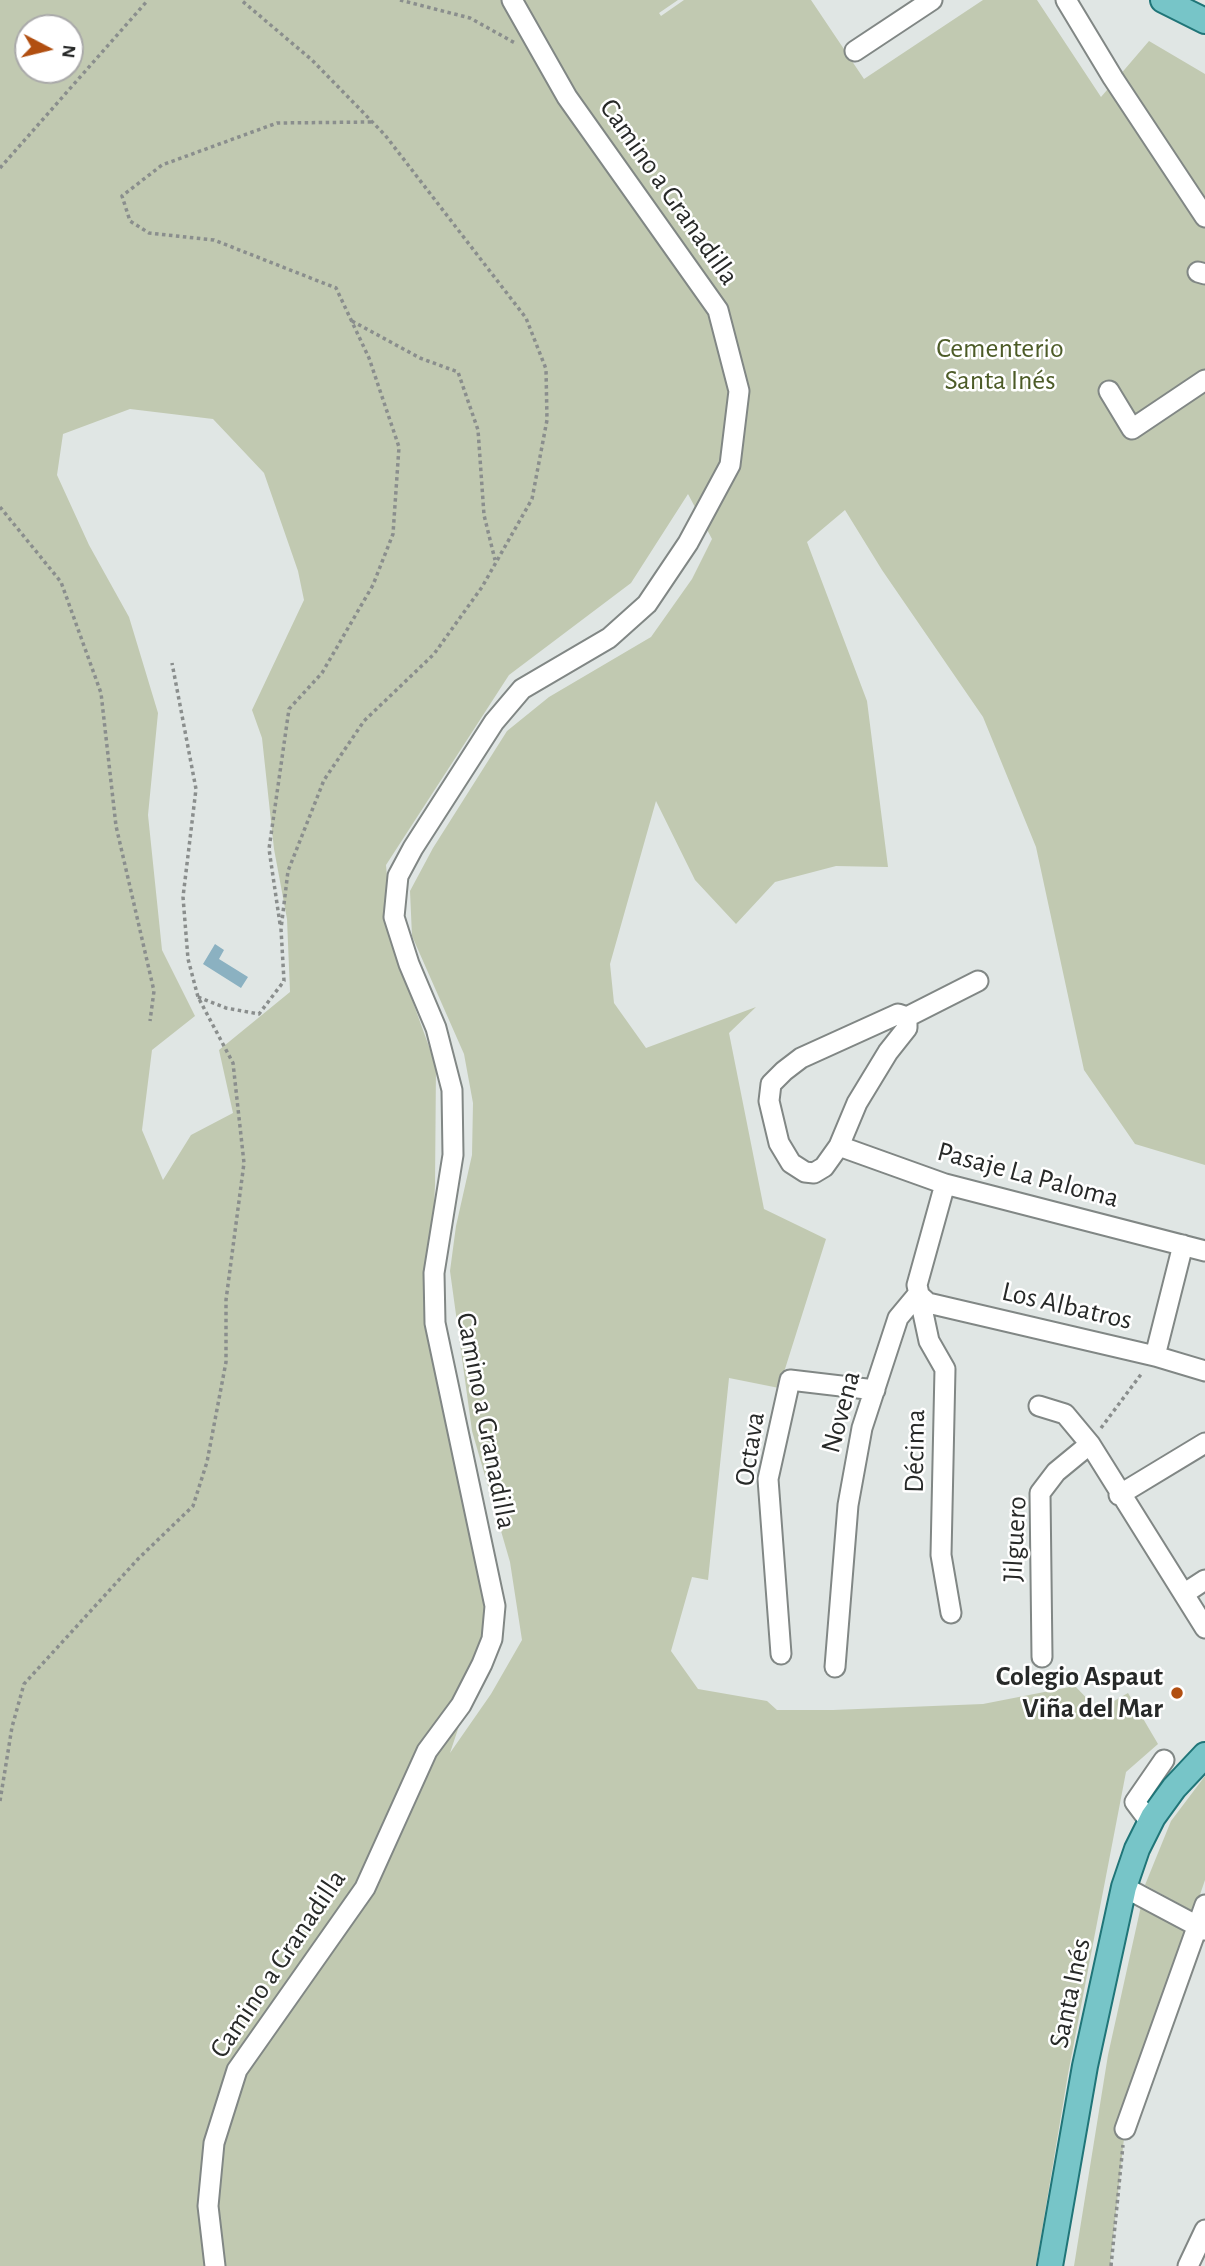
<!DOCTYPE html>
<meta charset="utf-8">
<style>
body{margin:0}
#map{position:relative;width:1205px;height:2266px;overflow:hidden;background:#e0e6e4;font-family:"Alegreya Sans",sans-serif}
canvas{display:block}
.north{position:absolute;left:14px;top:14px;width:70px;height:70px;box-sizing:border-box;background:#fff;border:2px solid #a9a9a9;border-radius:50%;rotate:97deg;font-size:19px;font-weight:700;line-height:28px;text-align:center;color:#272928}
.north::after{content:'';display:block;margin:auto;width:24px;height:32px;background:#b14f11;clip-path:polygon(50% 0,100% 100%,50% 72%,0 100%)}
</style>
<div id="map">
<canvas width="1205" height="2266"></canvas>
<div class="north">N</div>
</div>
<script>
const ctx = document.querySelector('canvas').getContext('2d');
ctx.lineJoin = 'round';
function fill(path, color) { ctx.fillStyle = color; ctx.fill(path, 'evenodd'); }
const toPath = rows => new Path2D(rows.map(r => 'M' + r).join(''));
function strokePath(path, color, width, dash) { ctx.strokeStyle = color; ctx.lineWidth = width; ctx.lineCap = dash ? 'butt' : 'round'; ctx.setLineDash(dash || []); ctx.stroke(path); }
function label(font, color, halo, rows, align = 'center') {
  ctx.font = font + ' "Alegreya Sans",sans-serif'; ctx.lineWidth = 5; ctx.setLineDash([]); ctx.textBaseline = 'middle'; ctx.strokeStyle = halo; ctx.fillStyle = color; for (const [text, x, y, turn = 0] of rows) {
    ctx.save(); ctx.translate(x, y); ctx.rotate((+turn || 0) * Math.PI / 180); ctx.textAlign = isNaN(turn) ? turn : align; if (halo) ctx.strokeText(text, 0, 0); ctx.fillText(text, 0, 0); ctx.restore();
  }
}
fill(toPath([
 [0,0,678,0,659,13,661,16,684,0,811,0,864,79,983,0,1037,0,1101,97,1149,41,1205,74,1205,1165,1135,1144,1084,1070,1036,847,983,717,882,570,845,510,807,542,867,701,888,867,836,866,775,882,736,924,695,880,656,801,610,964,614,1003,646,1048,756,1007,729,1033,764,1209,826,1239,779,1388,729,1378,708,1580,692,1577,671,1651,698,1689,767,1701,777,1710,833,1710,983,1704,1075,1686,1098,1710,1128,1693,1158,1744,1126,1772,1068,2074,1036,2266,0,2266],
 [28,28,70,28,70,70,28,70],
 [130,409,213,419,264,473,298,571,304,600,252,710,262,738,274,849,287,919,290,992,219,1050,233,1113,191,1135,163,1180,142,1130,152,1050,195,1016,162,950,148,815,158,713,129,617,89,545,57,475,63,434],
 [688,494,712,539,692,579,651,637,549,697,507,731,433,848,410,891,412,936,464,1054,473,1103,472,1155,456,1226,450,1271,472,1431,510,1562,522,1640,491,1694,450,1753,482,1657,491,1603,429,1318,435,1185,436,1066,393,947,386,865,509,675,631,583],
 [1205,1776,1205,1880,1194,1912,1145,1885,1171,1821],
 [1141,1906,1194,1936,1126,2120,1110,2266,1074,2266,1108,2055]
]), '#c1c9b1');
fill(toPath([
 [215,944,224,950,219,959,248,977,241,988,203,964]
]), '#8bb1c1');
const minor = toPath([
 [1066,0,1113,78,1205,217],
 [855,51,932,0],
 [1198,272,1205,274],
 [1109,391,1132,429,1205,380],
 [907,1017,907,1028,888,1052,857,1103,839,1146,824,1167,814,1173,805,1172,791,1163,779,1143,769,1101,771,1084,784,1071,801,1058,898,1014,907,1017,978,981],
 [839,1146,945,1184,1205,1251],
 [945,1184,917,1285,929,1341,945,1369,941,1555,951,1613],
 [918,1294,928,1303,1155,1356,1205,1371],
 [1155,1356,1183,1245],
 [1039,1406,1065,1414,1090,1444,1205,1628],
 [1119,1495,1205,1443],
 [1185,1593,1205,1580],
 [781,1654,768,1479,790,1380,875,1390],
 [1042,1657,1040,1493,1056,1472,1090,1444],
 [835,1667,848,1505,862,1428,898,1318,918,1294],
 [1150,1822,1135,1802,1164,1760],
 [1124,1887,1205,1930],
 [1125,2129,1205,1905],
 [215,2266,208,2206,214,2143,237,2070,365,1888,427,1751,461,1705,482,1664,492,1639,495,1606,435,1323,434,1273,453,1155,452,1090,436,1028,409,964,394,917,398,876,413,848,494,722,522,689,609,638,647,604,688,543,730,465,739,391,718,310,567,97,512,0],
 [1188,2266,1205,2230]
]);
const major = toPath([
 [1163,0,1205,21],
 [1050,2266,1085,2066,1124,1887,1137,1849,1153,1817,1174,1788,1205,1755]
]);
strokePath(minor, '#818785', 23);
strokePath(major, '#207578', 28);
strokePath(toPath([
 [400,0,470,18,515,43],
 [0,168,148,0],
 [352,321,420,358,458,372,478,430,484,515,495,560],
 [0,507,61,582,101,693,116,826,154,991,150,1021],
 [280,924,269,849,289,709,322,673,373,585,393,534,399,447,369,358,336,288,214,240,149,233,130,221,122,196,162,165,277,123,372,122],
 [198,997,226,1008,259,1014,284,981,281,929,288,871,324,780,364,721,434,654,482,587,532,499,547,420,546,369,526,318,385,135,312,60,241,0],
 [1101,1428,1142,1373],
 [0,1801,12,1727,24,1684,138,1559,193,1506,207,1462,226,1362,226,1300,244,1163,233,1063,198,997,188,959,183,897,196,789,172,663],
 [1111,2266,1123,2145]
]), '#8a8e8d', 3.5, [3.5, 3.5]);
strokePath(minor, '#fff', 19);
strokePath(major, '#77c5c8', 24);
for (const [x, y, r, color] of [
 [1177,1693,7,"#b14f11"]
]) { const dot = new Path2D(); dot.arc(x, y, r, 0, 2 * Math.PI); ctx.fillStyle = color; ctx.fill(dot); strokePath(dot, '#fff', 2.5); }
label('28px', '#272928', '#fff', [
 ["Camino a Granadilla",669,192,55],
 ["Pasaje La Paloma",1028,1175,15],
 ["Los Albatros",1067,1306,13],
 ["Novena",841,1412,-75],
 ["Camino a Granadilla",486,1421,79],
 ["Octava",750,1449,-81],
 ["Décima",915,1451,-89],
 ["Jilguero",1015,1539,-87],
 ["Camino a Granadilla",278,1964,-56],
 ["Santa Inés",1070,1993,-78]
]);
label('28px', '#4c5b27', '#fff', [
 ["Cementerio",1000,349],
 ["Santa Inés",1000,381]
]);
label('bold 28px', '#272928', '#fff', [
 ["Colegio Aspaut",1163,1677],
 ["Viña del Mar",1163,1709]
], 'right');
</script>
